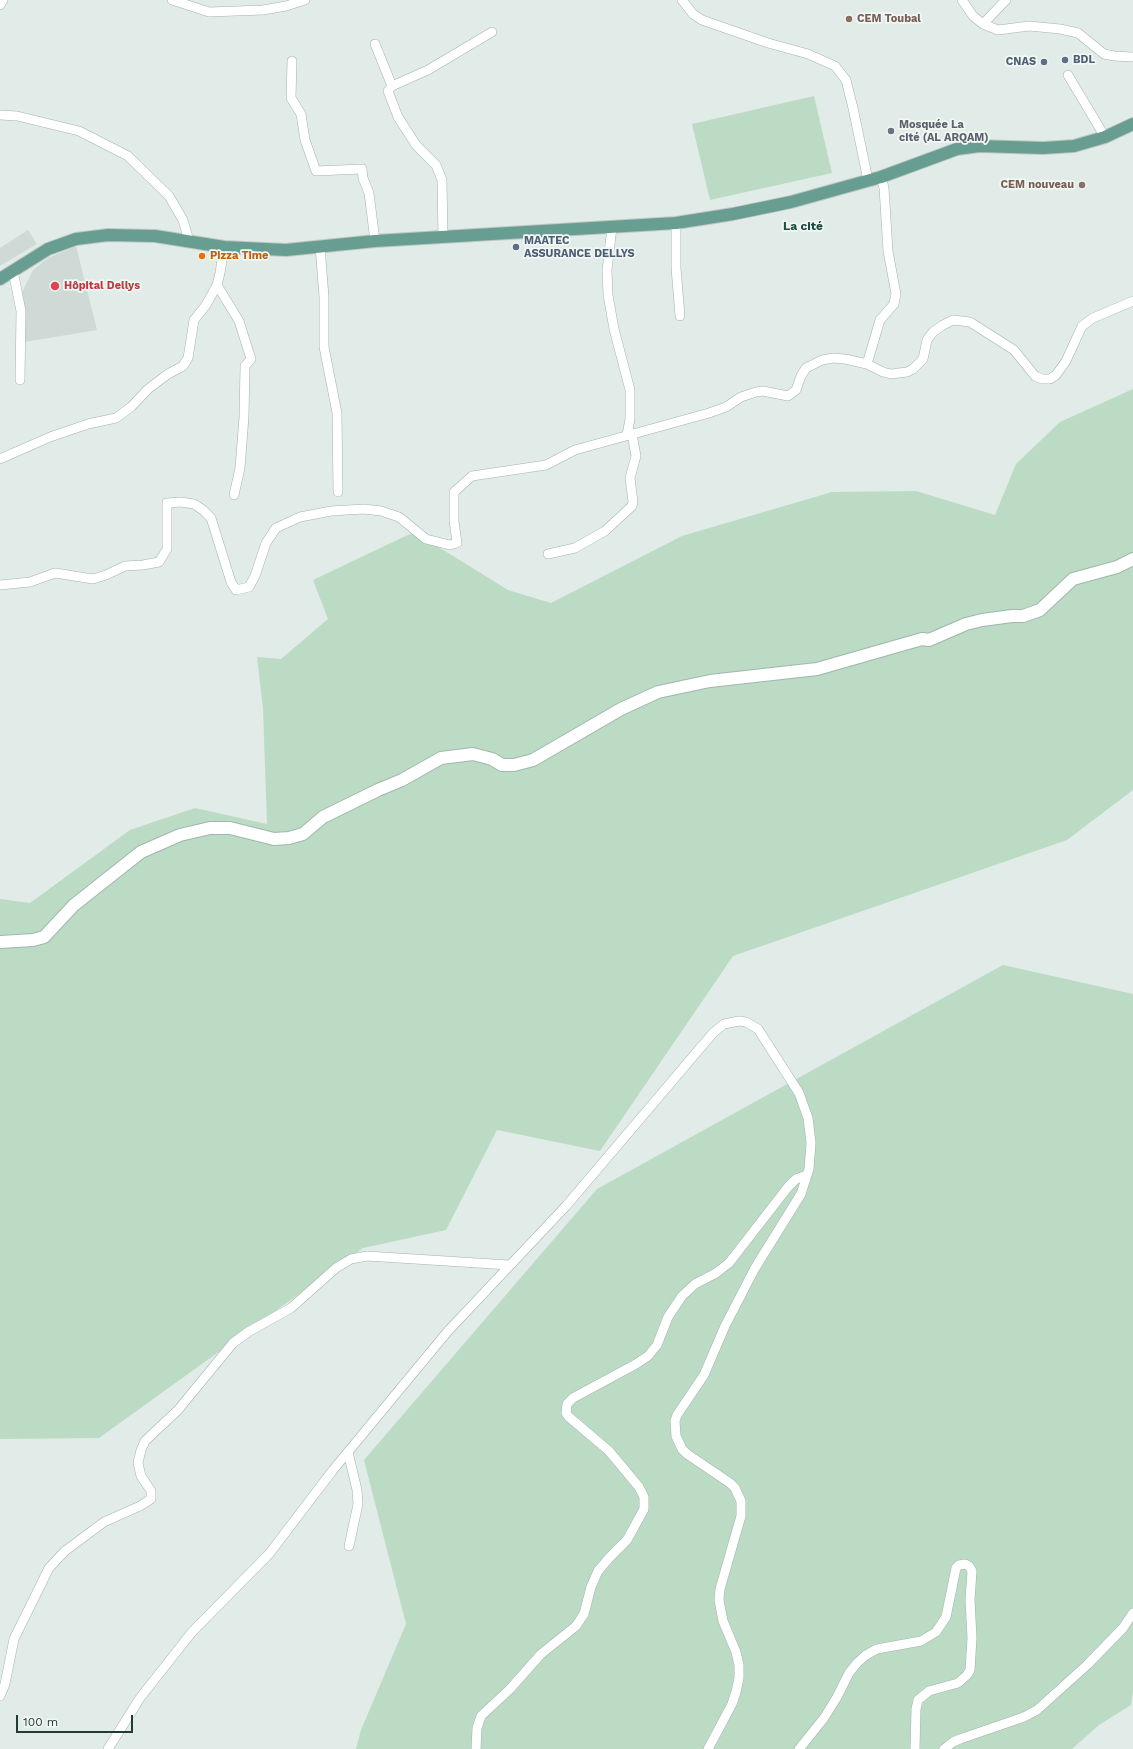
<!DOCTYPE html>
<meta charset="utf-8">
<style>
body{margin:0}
#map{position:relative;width:1133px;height:1749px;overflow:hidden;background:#e1ebe7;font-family:"Work Sans",sans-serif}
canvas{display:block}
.scale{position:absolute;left:16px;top:1715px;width:117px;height:18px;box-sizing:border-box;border:2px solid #223b34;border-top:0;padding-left:5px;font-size:12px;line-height:14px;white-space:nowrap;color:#223b34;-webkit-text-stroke:3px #f1f8f4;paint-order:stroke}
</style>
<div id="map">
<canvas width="1133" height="1749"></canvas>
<div class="scale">100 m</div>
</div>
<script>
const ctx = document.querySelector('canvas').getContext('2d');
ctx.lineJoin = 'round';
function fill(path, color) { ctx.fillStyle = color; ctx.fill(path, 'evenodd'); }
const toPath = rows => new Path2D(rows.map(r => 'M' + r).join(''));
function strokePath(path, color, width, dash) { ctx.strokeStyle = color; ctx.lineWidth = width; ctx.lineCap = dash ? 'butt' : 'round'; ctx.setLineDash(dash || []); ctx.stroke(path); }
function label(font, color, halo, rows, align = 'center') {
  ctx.font = font + ' "Work Sans",sans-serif'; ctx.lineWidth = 3.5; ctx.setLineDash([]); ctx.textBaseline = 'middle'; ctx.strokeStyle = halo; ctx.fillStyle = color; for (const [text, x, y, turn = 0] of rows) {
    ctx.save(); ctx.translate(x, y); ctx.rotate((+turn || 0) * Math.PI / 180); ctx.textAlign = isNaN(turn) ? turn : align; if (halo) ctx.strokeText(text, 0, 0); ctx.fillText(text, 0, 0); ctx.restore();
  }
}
fill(toPath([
 [28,230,37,244,0,266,0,248],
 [76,246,97,330,24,342,17,302,33,270,48,258]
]), '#cfdad6');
fill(toPath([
 [814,96,832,173,710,200,692,124],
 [1133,389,1133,790,1067,840,733,956,600,1151,497,1130,446,1230,363,1248,99,1438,0,1439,0,899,30,903,130,830,195,808,267,824,263,708,257,657,281,659,328,619,313,580,414,532,508,590,551,603,682,536,832,492,916,491,995,515,1016,464,1060,422],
 [1003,965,1133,994,1133,1691,1131,1705,1099,1725,1072,1749,356,1749,361,1730,406,1624,364,1460,597,1189]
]), '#bbdbc4');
const street = toPath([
 [172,0,209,12,263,10,286,6,305,0],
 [682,0,693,14,702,20,768,43,808,54,835,66,846,80,853,108,868,180],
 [962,0,973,16,983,24,998,30,1029,26,1060,29,1078,33,1104,54,1114,56,1133,57],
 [0,5,3,0],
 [983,24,1006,0],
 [375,44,392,86],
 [292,61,291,98,301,114,305,140,316,171,362,169,363,178,369,193,375,241],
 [1068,75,1105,137],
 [0,115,17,116,79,131,128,156,169,196,183,220,189,241],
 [676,223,676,268,680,316],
 [612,227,607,270,608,295,614,329,630,390,630,419,627,435],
 [443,237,442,180,436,165,416,145,398,117,388,91,392,86,428,70,492,32],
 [320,246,324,297,324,347,337,413,338,492],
 [224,247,220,273,217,285,239,321,251,359,245,366,244,417,240,468,234,495],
 [13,271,21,311,20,380],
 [867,364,880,320,894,304,896,294,888,251,884,188,881,177],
 [0,459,50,437,88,424,116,418,131,407,148,389,168,374,183,366,188,358,194,320,206,305,217,285],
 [548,554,575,548,605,531,632,506,633,502,630,478,636,456,632,434],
 [0,585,30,582,55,573,93,579,106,575,125,566,143,565,159,562,167,549,167,503,181,502,194,504,203,510,211,518,231,582,236,590,249,587,255,576,266,543,276,528,300,517,331,511,364,509,381,511,399,517,426,539,450,545,457,543,454,521,454,492,472,476,546,465,575,450,709,413,726,407,741,397,756,392,763,391,788,396,796,390,801,376,806,368,822,360,833,358,845,359,867,364,883,372,891,374,907,372,913,369,923,359,927,340,933,332,943,325,953,320,970,322,1014,350,1035,376,1042,379,1050,379,1056,375,1066,361,1082,326,1093,318,1133,301],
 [348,1452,357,1490,358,1504,349,1546],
 [0,1696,5,1684,14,1639,49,1568,65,1551,104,1522,140,1506,151,1499,151,1491,141,1476,138,1463,141,1450,145,1441,178,1410,233,1343,248,1332,291,1308,336,1268,351,1259,367,1256,509,1265],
 [108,1749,140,1698,192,1632,269,1554,333,1470,448,1331,566,1206,713,1033,724,1024,739,1021,746,1022,758,1029,799,1093,808,1118,811,1143,809,1169,801,1194,755,1268,725,1326,704,1375,677,1415,675,1421,676,1436,682,1449,687,1454,730,1483,735,1488,741,1501,741,1516,720,1589,719,1600,723,1621,736,1652,739,1665,739,1678,736,1692,732,1704,708,1749],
 [476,1749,477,1728,481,1716,510,1689,541,1654,576,1626,584,1614,591,1587,598,1571,609,1558,627,1540,644,1509,644,1497,639,1487,609,1451,569,1417,566,1413,567,1404,573,1398,636,1364,648,1356,657,1345,668,1317,682,1296,695,1284,716,1273,729,1263,788,1187,796,1179,807,1175],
 [799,1749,824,1718,837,1697,849,1673,857,1663,866,1655,877,1649,921,1641,936,1632,946,1617,956,1568,959,1565,965,1564,969,1566,972,1571,970,1600,972,1638,970,1670,967,1675,958,1683,929,1691,918,1700,916,1709,915,1749],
 [944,1749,953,1742,960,1739,1024,1717,1037,1710,1087,1665,1123,1628,1133,1613]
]);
const secondary = toPath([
 [0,942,33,940,44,937,74,905,141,852,180,835,210,828,230,828,274,839,289,838,303,834,323,817,378,790,402,780,441,758,473,754,492,759,502,765,514,765,533,760,621,709,658,692,710,681,817,669,922,639,929,640,966,624,982,620,1012,616,1023,616,1040,610,1073,579,1117,567,1133,559]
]);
const primary = toPath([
 [0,279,48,249,76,239,108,235,155,236,224,247,286,250,375,241,676,223,733,214,791,202,881,177,957,149,979,146,1043,148,1074,146,1105,137,1133,124]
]);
strokePath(street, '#a4b3ae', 10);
strokePath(secondary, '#a0b6af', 14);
strokePath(primary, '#c1c8c6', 14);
strokePath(street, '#fff', 9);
strokePath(secondary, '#fff', 12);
strokePath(primary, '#689e91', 12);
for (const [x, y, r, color] of [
 [849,19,4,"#8d6e63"],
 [1065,60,4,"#5c6f8a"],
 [1044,62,4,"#5c6f8a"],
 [891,131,4,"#6b7280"],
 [1082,185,4,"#8d6e63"],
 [516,247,4,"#5c6f8a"],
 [202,256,4,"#e8710a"],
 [55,286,5,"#e0444e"]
]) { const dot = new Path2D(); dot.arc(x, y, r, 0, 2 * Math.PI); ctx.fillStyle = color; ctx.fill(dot); strokePath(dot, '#f1f8f4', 1.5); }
label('bold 11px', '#785e54', '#f1f8f4', [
 ["CEM Toubal",857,19],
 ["CEM nouveau",1074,185,"right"]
], 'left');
label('bold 11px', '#4e5e75', '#f1f8f4', [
 ["BDL",1073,60],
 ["CNAS",1036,62,"right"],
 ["MAATEC",524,241],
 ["ASSURANCE DELLYS",524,254]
], 'left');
label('bold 11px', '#5b616d', '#f1f8f4', [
 ["Mosquée La",899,125],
 ["cité (AL ARQAM)",899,138]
], 'left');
label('bold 11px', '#c56008', '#f1f8f4', [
 ["Pizza Time",210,256]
], 'left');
label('bold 11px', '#be3a42', '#f1f8f4', [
 ["Hôpital Dellys",64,286]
], 'left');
label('bold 12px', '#1f4b42', '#f1f8f4', [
 ["La cité",803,226]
]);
</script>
